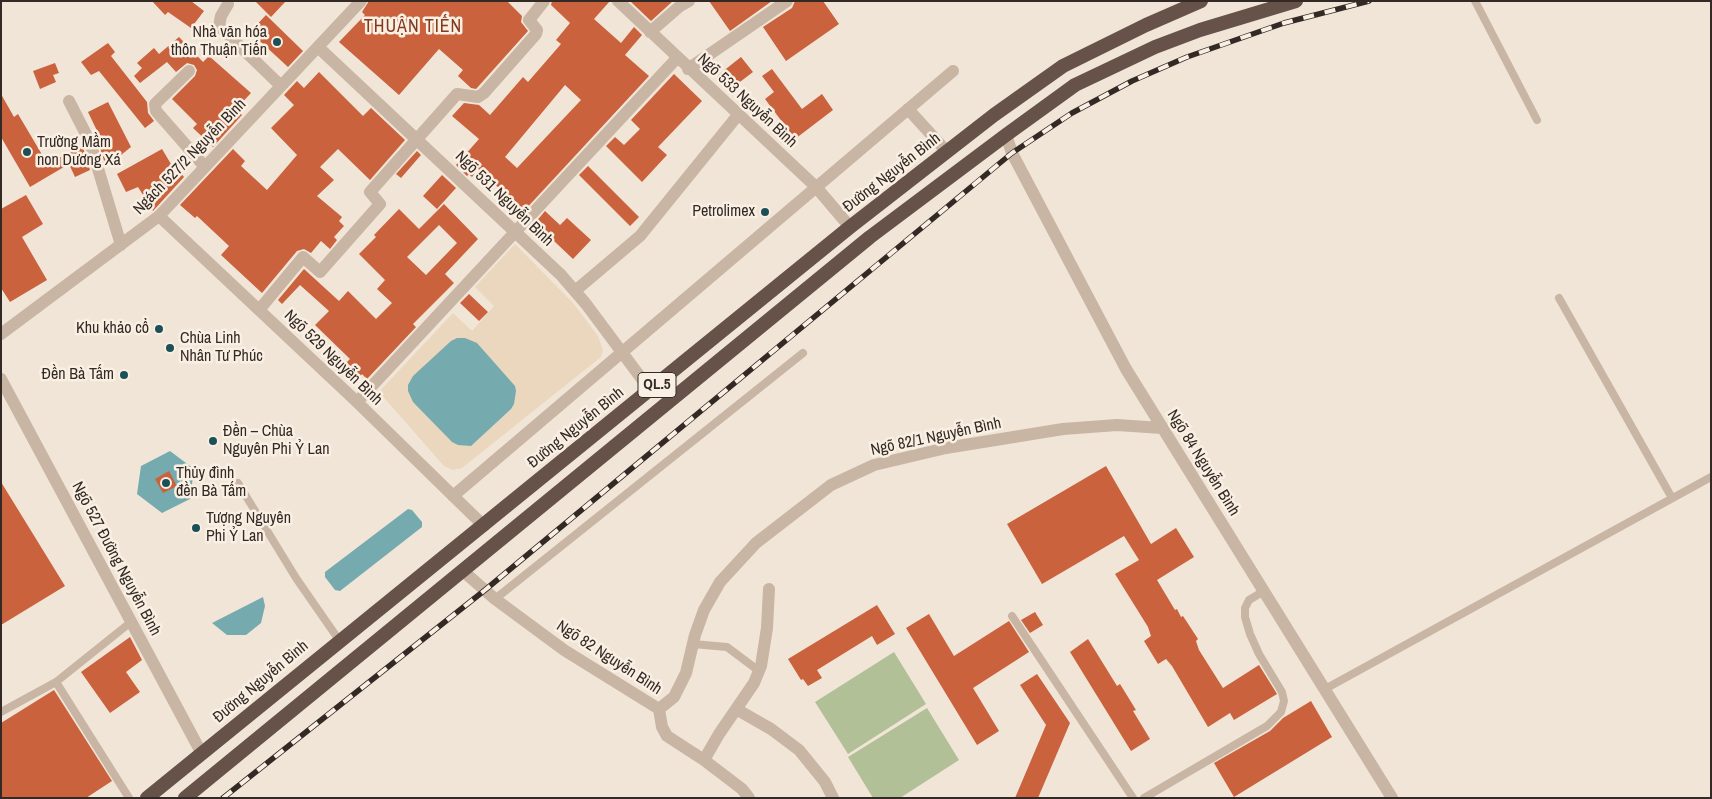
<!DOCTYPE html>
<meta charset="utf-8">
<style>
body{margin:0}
#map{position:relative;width:1712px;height:799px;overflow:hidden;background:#f1e5d7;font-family:"Archivo Narrow",sans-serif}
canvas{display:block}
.frame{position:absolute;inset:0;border:2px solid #342a25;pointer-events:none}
</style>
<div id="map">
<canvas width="1712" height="799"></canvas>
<div class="frame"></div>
</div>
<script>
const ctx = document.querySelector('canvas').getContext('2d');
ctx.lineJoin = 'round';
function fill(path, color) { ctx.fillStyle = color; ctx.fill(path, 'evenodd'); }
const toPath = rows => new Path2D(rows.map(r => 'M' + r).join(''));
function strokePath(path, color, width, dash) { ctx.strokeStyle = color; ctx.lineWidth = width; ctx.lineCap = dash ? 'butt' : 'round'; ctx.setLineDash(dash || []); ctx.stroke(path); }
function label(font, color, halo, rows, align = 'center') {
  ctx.font = font + ' "Archivo Narrow",sans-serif'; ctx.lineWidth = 5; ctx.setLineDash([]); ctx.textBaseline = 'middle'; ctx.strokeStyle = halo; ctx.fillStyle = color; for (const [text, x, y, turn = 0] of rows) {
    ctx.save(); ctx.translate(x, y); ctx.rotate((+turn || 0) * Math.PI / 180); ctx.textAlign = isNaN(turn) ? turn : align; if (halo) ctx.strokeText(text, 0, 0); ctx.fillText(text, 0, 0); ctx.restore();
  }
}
fill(toPath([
 [894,652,926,704,848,754,815,702],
 [927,708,959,760,900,798,873,798,848,757]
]), '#b1c097');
fill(toPath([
 [515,244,573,303,598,336,603,350,601,357,462,468,453,470,444,466,379,392,453,313,472,331,494,306,475,287]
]), '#ead7bd');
fill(toPath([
 [457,338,465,338,477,343,515,386,516,391,514,404,511,409,471,446,458,445,452,442,413,402,408,391,408,385,413,376,451,341],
 [170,451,194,469,190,499,162,513,137,494,141,466],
 [408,509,412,510,422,522,422,527,340,591,335,590,325,577,325,572],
 [263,597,265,606,261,623,246,635,227,635,212,623]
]), '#75abaf');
fill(toPath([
 [152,1,191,1,204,11,191,28,168,12,165,15],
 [255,1,286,1,271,17],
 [369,1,507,1,522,16,521,22,528,31,476,89,471,88,458,76,463,70,439,49,399,95,339,42,365,15,362,12],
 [552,1,610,1,594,19,621,43,634,27,642,35,625,55,649,76,523,212,519,208,514,214,495,196,500,189,478,169,472,177,469,174,467,176,456,165,479,139,452,116,464,103,479,105,490,115,523,77,528,82,561,44,556,40,570,23,551,5],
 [565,85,581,100,517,168,505,157],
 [630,1,673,1,651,21],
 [709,1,772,1,730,31],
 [795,1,823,1,839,24,786,61,763,27,792,8],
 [266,15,303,51,288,67,250,32],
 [179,37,203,62,209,56,251,93,236,109,242,115,213,147,193,128,197,124,172,99,195,76,197,70,194,65,187,63,176,72,167,62,140,83,134,76,142,68,137,63,154,48,159,54],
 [108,43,115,52,111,56,147,102,148,113,154,121,145,128,99,71,91,75,81,62],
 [741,57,753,72,728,91,717,76],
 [55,63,59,73,53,75,56,82,40,89,33,71],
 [772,69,802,109,822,94,833,110,795,139,765,99,774,92,762,76],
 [319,72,363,116,371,108,405,140,370,180,338,149,320,167,334,180,317,196,342,217,339,221,344,226,334,237,337,240,330,249,321,241,311,253,304,249,297,251,262,293,221,255,229,246,197,216,195,218,180,205,233,149,245,161,241,166,267,190,297,155,271,128,294,105,284,95,297,81,304,88],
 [674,74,702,101,658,147,667,155,642,182,606,146,615,137,624,145,640,129,631,120],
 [1,94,14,117,18,114,47,163,83,147,90,170,75,177,69,164,30,187,1,137],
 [108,102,131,147,106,167,97,138,100,137,88,112],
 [162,149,171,164,173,163,184,177,153,211,138,187,126,192,117,174],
 [417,151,421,155,401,178,396,174],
 [588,166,639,217,630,226,579,175],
 [442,175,456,188,437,209,423,196],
 [26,195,43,224,22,237,47,280,10,302,1,288,1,209],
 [444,204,478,239,445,274,454,283,413,324,416,327,367,379,362,374,356,381,342,367,350,359,315,325,329,311,300,285,282,304,278,300,304,269,339,301,348,291,376,319,392,303,377,289,385,280,359,254,376,237,374,235,399,209,419,229],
 [439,225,457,243,426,275,407,257],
 [545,211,560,225,567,218,591,240,573,259,535,223],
 [469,294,488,312,479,321,460,303],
 [1106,466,1151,544,1176,528,1194,557,1157,580,1175,610,1177,609,1181,617,1183,616,1198,639,1196,641,1199,650,1223,688,1259,665,1277,694,1234,720,1230,713,1208,727,1172,666,1166,659,1158,664,1144,641,1151,636,1148,627,1115,574,1139,560,1124,536,1042,584,1007,524],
 [169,471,177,486,163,493,155,479],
 [1,482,65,586,1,625],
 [877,605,895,634,877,645,872,636,817,670,822,678,808,686,803,679,801,680,788,659],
 [1035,612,1043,625,1030,633,1021,620],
 [929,614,954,656,1009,621,1029,652,973,688,999,731,977,745,906,628],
 [130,637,142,660,126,672,140,692,110,713,81,672],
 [1088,639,1117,686,1120,684,1136,710,1133,711,1150,739,1131,751,1070,652],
 [1037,674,1070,723,1038,798,1015,798,1046,725,1020,685],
 [54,690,112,781,86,798,1,798,1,723],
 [1311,701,1332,737,1234,797,1214,763,1270,731,1283,718]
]), '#c9623d');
strokePath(toPath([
 [1475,1,1537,120],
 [1559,298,1672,498],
 [238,483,296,578,339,640],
 [495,599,803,353],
 [1012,616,1133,798],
 [693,644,727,647,759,671],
 [56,682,129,798],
 [1325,689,1711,477],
 [1,712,56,682,131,622],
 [1144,798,1267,726,1281,712,1284,701,1282,692,1259,654,1250,634,1245,617,1245,608,1249,600,1264,591]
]), '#c9b5a3', 8);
strokePath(toPath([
 [618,1,816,187,850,227],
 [228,4,221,16,219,26,281,86],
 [650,32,680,6,689,1],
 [318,47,561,275,586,304,650,390],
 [688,69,787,1],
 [189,71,155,104,156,111,205,167],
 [69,101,90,142,121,245],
 [908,109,947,152],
 [1006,135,1012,153,1126,369,1392,798],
 [159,216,357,402,484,526],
 [575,291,640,236,738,115],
 [259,310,303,257,320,272,380,204,370,192,457,94,478,97,484,93,536,34,537,30,529,20,544,1],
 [1,334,159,216,361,1],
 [1,379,202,754],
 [357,402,677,58],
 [453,496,953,71],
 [463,571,495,599,564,650,659,709,662,727,667,736,704,760,742,789,749,798],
 [659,709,674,697,686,673,695,635,704,610,720,582,756,543,831,485,874,465,946,448,1063,429,1117,425,1162,428],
 [736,709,771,729,799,750,825,782,833,798],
 [704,760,719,734,754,683,761,666,767,628,769,589]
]), '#c9b5a3', 12);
strokePath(toPath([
 [147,798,850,227,994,115,1063,66,1146,25,1201,1],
 [185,798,870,237,1006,135,1075,85,1155,47,1200,30,1296,1]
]), '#665248', 14);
const rail = toPath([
 [223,798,485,590,1012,153,1072,113,1132,81,1187,57,1284,23,1369,1]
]);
strokePath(rail, '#342a25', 5.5);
strokePath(rail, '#f9efe3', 4, [11]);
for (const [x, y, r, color] of [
 [277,42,5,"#1a5056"],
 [27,152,5,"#1a5056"],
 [765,212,5,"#1a5056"],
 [159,329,5,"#1a5056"],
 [170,348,5,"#1a5056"],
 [124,375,5,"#1a5056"],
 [213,441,5,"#1a5056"],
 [166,483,5,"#1a5056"],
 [196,528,5,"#1a5056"]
]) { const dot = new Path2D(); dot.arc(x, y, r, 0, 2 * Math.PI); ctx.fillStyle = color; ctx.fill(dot); strokePath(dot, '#f9efe3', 2); }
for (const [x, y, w] of [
 [657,385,38]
]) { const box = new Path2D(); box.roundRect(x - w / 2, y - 12.5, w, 25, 4); ctx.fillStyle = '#f9efe3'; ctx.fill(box); strokePath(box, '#342a25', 1); }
label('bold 15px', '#342a25', null, [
 ["QL.5",657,385]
]);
label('16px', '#342a25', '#f9efe3', [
 ["Nhà văn hóa",267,33,"right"],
 ["thôn Thuận Tiến",267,51,"right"],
 ["Trường Mầm",37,143],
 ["non Dương Xá",37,161],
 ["Petrolimex",755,212,"right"],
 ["Khu khảo cổ",149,329,"right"],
 ["Chùa Linh",180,339],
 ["Nhân Tư Phúc",180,357],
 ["Đền Bà Tấm",114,375,"right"],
 ["Đền – Chùa",223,432],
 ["Nguyên Phi Ỷ Lan",223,450],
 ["Thủy đình",176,474],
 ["đền Bà Tấm",176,492],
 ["Tượng Nguyên",206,519],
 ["Phi Ỷ Lan",206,537]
], 'left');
label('16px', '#342a25', '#f9efe3', [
 ["Ngõ 533 Nguyễn Bình",747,101,43],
 ["Ngách 527/2 Nguyễn Bình",190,157,-46],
 ["Đường Nguyễn Bình",892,173,-38],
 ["Ngõ 531 Nguyễn Bình",504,199,44],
 ["Ngõ 529 Nguyễn Bình",333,358,44],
 ["Đường Nguyễn Bình",576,428,-39],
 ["Ngõ 82/1 Nguyễn Bình",936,437,-12],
 ["Ngõ 84 Nguyễn Bình",1203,463,58],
 ["Ngõ 527 Đường Nguyễn Bình",116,559,62],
 ["Ngõ 82 Nguyễn Bình",609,658,33],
 ["Đường Nguyễn Bình",261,682,-40]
]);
ctx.letterSpacing = '1px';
label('18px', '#84381c', '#f9efe3', [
 ["THUẬN TIẾN",413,27]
]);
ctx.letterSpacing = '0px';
</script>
